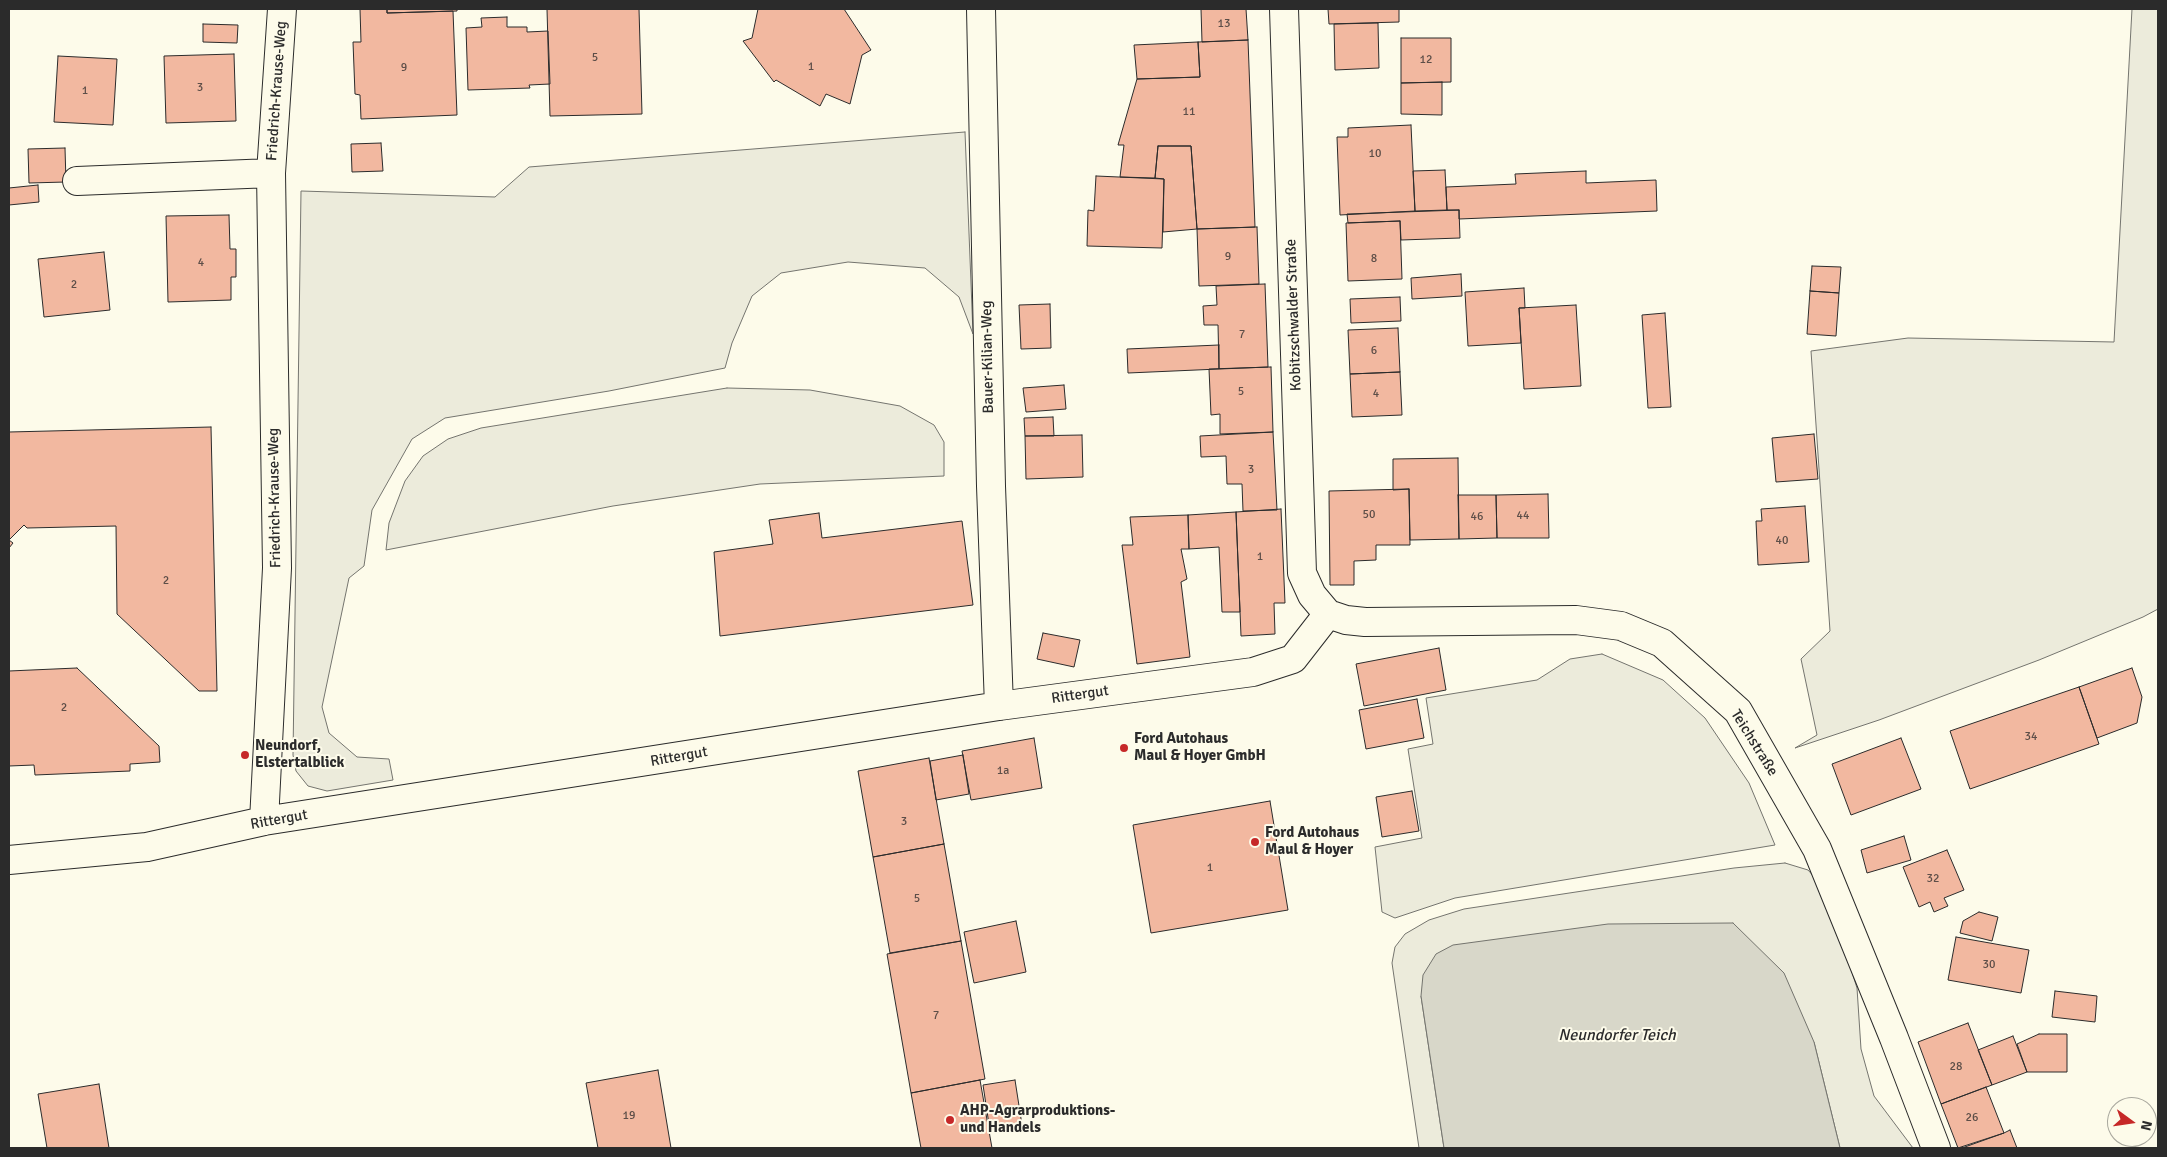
<!DOCTYPE html>
<meta charset="utf-8">
<style>
body{margin:0}
#map{position:relative;width:2167px;height:1157px;overflow:hidden;background:#fdfbea;font-family:Signika,sans-serif}
canvas{display:block}
.frame{position:absolute;inset:0;border:10px solid #2b2b2b;pointer-events:none}
.north{position:absolute;left:2107px;top:1097px;width:50px;height:50px;box-sizing:border-box;background:#fdfbea;border:1px solid #a9a89e;border-radius:50%;rotate:104deg;font-size:14px;font-weight:700;line-height:20px;text-align:center;color:#2b2b2b}
.north::after{content:'';display:block;margin:auto;width:18px;height:22px;background:#c62828;clip-path:polygon(50% 0,100% 100%,50% 72%,0 100%)}
</style>
<div id="map">
<canvas width="2167" height="1157"></canvas>
<div class="frame"></div>
<div class="north">N</div>
</div>
<script>
const ctx = document.querySelector('canvas').getContext('2d');
ctx.lineJoin = 'round';
function fill(path, color) { ctx.fillStyle = color; ctx.fill(path, 'evenodd'); }
const toPath = rows => new Path2D(rows.map(r => 'M' + r).join(''));
function strokePath(path, color, width, dash) { ctx.strokeStyle = color; ctx.lineWidth = width; ctx.lineCap = dash ? 'butt' : 'round'; ctx.setLineDash(dash || []); ctx.stroke(path); }
function label(font, color, halo, rows, align = 'center') {
  ctx.font = font + ' Signika,sans-serif'; ctx.lineWidth = 4; ctx.setLineDash([]); ctx.textBaseline = 'middle'; ctx.strokeStyle = halo; ctx.fillStyle = color; for (const [text, x, y, turn = 0] of rows) {
    ctx.save(); ctx.translate(x, y); ctx.rotate((+turn || 0) * Math.PI / 180); ctx.textAlign = isNaN(turn) ? turn : align; if (halo) ctx.strokeText(text, 0, 0); ctx.fillText(text, 0, 0); ctx.restore();
  }
}
const green = toPath([
 [2132,9,2158,9,2158,609,2143,617,2039,660,1879,720,1795,748,1817,735,1801,659,1830,631,1811,351,1908,338,2114,342,2132,9],
 [965,132,973,334,959,297,925,268,848,262,781,273,752,296,732,343,725,368,609,391,445,418,412,439,372,510,364,566,349,578,322,707,329,733,357,757,389,759,393,780,327,791,308,786,296,771,293,755,301,191,495,197,529,167,965,132],
 [727,388,810,390,900,406,934,425,944,442,944,476,760,484,613,506,386,550,389,523,405,481,423,456,448,439,481,428,727,388],
 [1602,654,1663,680,1705,718,1749,783,1775,845,1455,898,1395,918,1382,912,1375,847,1422,838,1408,749,1433,744,1426,698,1537,680,1570,659,1602,654],
 [1785,863,1808,870,1826,890,1857,988,1861,1049,1874,1096,1913,1148,1840,1148,1814,1042,1421,996,1444,1148,1419,1148,1392,963,1395,947,1405,934,1429,920,1464,909,1734,868,1785,863]
]);
fill(green, '#ecebdb');
strokePath(green, '#74746e', 1);
const water = toPath([
 [1733,923,1784,973,1814,1042,1840,1148,1444,1148,1421,996,1423,975,1436,954,1453,945,1608,924,1733,923]
]);
fill(water, '#d8d7c9');
strokePath(water, '#74746e', 1);
const building = toPath([
 [360,9,387,9,387,13,453,11,457,115,361,119,360,95,355,94,353,42,361,42,360,9],
 [387,9,457,9,457,11,387,13,387,9],
 [547,9,639,9,642,114,550,116,547,9],
 [758,9,844,9,871,50,862,55,850,104,826,94,820,106,776,80,774,82,743,41,752,38,758,9],
 [1201,9,1246,9,1248,40,1202,42,1201,9],
 [1328,9,1399,9,1399,22,1329,24,1328,9],
 [507,17,507,27,527,27,527,32,548,31,550,84,529,85,530,88,468,90,466,28,482,27,481,18,507,17],
 [1378,23,1379,68,1335,70,1334,24,1378,23],
 [203,24,238,25,237,43,203,42,203,24],
 [1401,38,1451,38,1451,82,1401,83,1401,38],
 [1248,40,1255,227,1197,229,1191,146,1158,146,1155,178,1120,177,1124,145,1118,145,1137,79,1200,77,1198,42,1248,40],
 [1198,42,1200,77,1137,79,1134,45,1198,42],
 [234,54,236,121,166,123,164,56,234,54],
 [58,56,117,59,113,125,54,122,58,56],
 [1442,82,1442,115,1401,114,1401,83,1442,82],
 [1411,125,1415,211,1340,215,1337,137,1348,137,1348,128,1411,125],
 [381,143,383,171,352,172,351,144,381,143],
 [1158,146,1191,146,1197,229,1163,232,1164,179,1155,178,1158,146],
 [65,148,66,182,29,183,28,149,65,148],
 [1445,170,1447,210,1415,211,1413,171,1445,170],
 [1586,171,1586,183,1656,180,1657,211,1459,219,1459,210,1447,210,1446,187,1516,184,1515,174,1586,171],
 [1096,176,1164,179,1162,248,1087,246,1088,210,1094,211,1096,176],
 [38,185,39,202,9,205,9,188,38,185],
 [1459,210,1460,238,1401,240,1400,221,1348,223,1347,214,1459,210],
 [229,215,230,249,236,249,236,277,231,277,231,300,168,302,166,216,229,215],
 [1400,221,1402,279,1348,281,1346,223,1400,221],
 [1257,227,1259,284,1199,286,1197,229,1257,227],
 [104,252,110,310,44,317,38,259,104,252],
 [1812,266,1841,267,1839,293,1810,291,1812,266],
 [1461,274,1462,296,1412,299,1411,278,1461,274],
 [1265,284,1268,367,1219,369,1218,325,1204,325,1203,306,1217,305,1216,286,1265,284],
 [1524,288,1525,308,1519,308,1521,343,1468,346,1465,292,1524,288],
 [1810,291,1839,293,1836,336,1807,334,1810,291],
 [1400,297,1401,321,1351,323,1350,299,1400,297],
 [1050,304,1051,348,1021,349,1019,305,1050,304],
 [1576,305,1581,386,1524,389,1519,308,1576,305],
 [1665,313,1671,407,1648,408,1642,315,1665,313],
 [1398,328,1400,372,1350,374,1348,330,1398,328],
 [1219,345,1219,369,1128,373,1127,349,1219,345],
 [1271,367,1273,432,1220,434,1220,414,1211,415,1209,369,1271,367],
 [1400,372,1402,415,1352,417,1350,374,1400,372],
 [1064,385,1066,409,1026,412,1023,388,1064,385],
 [1053,417,1054,436,1025,436,1024,418,1053,417],
 [211,427,217,691,199,691,117,614,116,526,27,528,24,525,9,540,13,543,9,548,9,432,211,427],
 [1273,432,1277,510,1243,511,1242,484,1227,484,1226,456,1201,457,1200,436,1273,432],
 [1814,434,1818,479,1776,482,1772,438,1814,434],
 [1082,435,1083,477,1026,479,1025,436,1082,435],
 [1458,458,1459,539,1410,540,1409,489,1393,490,1393,459,1458,458],
 [1409,489,1410,545,1376,545,1376,560,1354,561,1354,585,1330,585,1329,491,1409,489],
 [1548,494,1549,538,1497,538,1496,495,1548,494],
 [1458,495,1496,495,1497,538,1459,539,1458,495],
 [1805,506,1809,562,1758,565,1756,521,1762,521,1761,509,1805,506],
 [1281,509,1285,603,1274,603,1275,634,1241,636,1236,512,1281,509],
 [1236,512,1240,612,1222,612,1219,547,1189,549,1188,515,1236,512],
 [819,513,822,538,962,521,973,605,720,636,714,552,773,544,769,520,819,513],
 [1188,515,1189,549,1181,549,1187,579,1181,582,1190,657,1137,664,1122,545,1133,545,1130,517,1188,515],
 [1043,633,1080,640,1074,667,1037,659,1043,633],
 [1439,648,1446,690,1364,706,1356,664,1439,648],
 [77,668,159,746,160,762,130,764,130,771,35,775,34,765,9,766,9,671,77,668],
 [2132,668,2142,697,2137,723,2097,738,2079,687,2132,668],
 [2079,687,2099,744,1970,789,1950,731,2079,687],
 [1417,699,1424,738,1366,749,1359,710,1417,699],
 [1034,738,1042,788,971,800,962,751,1034,738],
 [1901,738,1921,789,1851,815,1832,764,1901,738],
 [963,755,969,794,936,800,930,761,963,755],
 [929,758,944,844,873,857,858,771,929,758],
 [1412,791,1419,831,1382,837,1376,797,1412,791],
 [1270,801,1288,910,1151,933,1133,825,1270,801],
 [1904,836,1911,860,1867,873,1861,850,1904,836],
 [944,844,961,941,890,953,873,857,944,844],
 [1947,850,1964,890,1944,898,1948,906,1934,912,1930,902,1919,907,1903,867,1947,850],
 [1979,912,1998,917,1992,941,1960,933,1963,921,1979,912],
 [1016,921,1026,972,974,983,964,932,1016,921],
 [1956,937,2029,950,2021,993,1948,980,1956,937],
 [961,941,985,1079,911,1093,887,954,961,941],
 [2055,991,2097,996,2095,1022,2052,1017,2055,991],
 [1968,1023,1992,1085,1941,1104,1918,1042,1968,1023],
 [2039,1034,2067,1034,2067,1072,2027,1072,2017,1044,2039,1034],
 [2013,1036,2027,1072,1992,1085,1978,1050,2013,1036],
 [658,1070,671,1148,598,1148,586,1083,658,1070],
 [980,1080,992,1148,921,1148,911,1093,980,1080],
 [1015,1080,1022,1125,990,1131,983,1085,1015,1080],
 [99,1084,109,1148,47,1148,38,1094,99,1084],
 [1986,1087,2004,1133,1958,1148,1941,1104,1986,1087],
 [2010,1130,2017,1148,1962,1148,2004,1133,2010,1130]
]);
fill(building, '#f2b8a0');
strokePath(building, '#2b2b2b', 1);
const minor = toPath([
 [981,9,991,486,999,706],
 [1284,9,1302,573,1312,595,1328,614],
 [77,181,271,173],
 [1328,614,1346,620,1365,622,1576,620,1621,626,1662,643,1738,711,1817,849,1894,1038,1936,1148],
 [264,821,277,568,271,173,282,9],
 [9,860,147,847,264,821,999,706,1253,672,1293,659,1328,614]
]);
strokePath(minor, '#2b2b2b', 30);
strokePath(minor, '#fdfbea', 28);
for (const [x, y, r, color] of [
 [1124,748,5,"#c62828"],
 [245,755,5,"#c62828"],
 [1255,842,5,"#c62828"],
 [950,1120,5,"#c62828"]
]) { const dot = new Path2D(); dot.arc(x, y, r, 0, 2 * Math.PI); ctx.fillStyle = color; ctx.fill(dot); strokePath(dot, '#fdfbea', 2); }
label('12px', '#5d4e48', null, [
 ["13",1224,24],
 ["5",595,58],
 ["12",1426,60],
 ["1",811,67],
 ["9",404,68],
 ["3",200,88],
 ["1",85,91],
 ["11",1189,112],
 ["10",1375,154],
 ["9",1228,257],
 ["8",1374,259],
 ["4",201,263],
 ["2",74,285],
 ["7",1242,335],
 ["6",1374,351],
 ["5",1241,392],
 ["4",1376,394],
 ["3",1251,470],
 ["50",1369,515],
 ["44",1523,516],
 ["46",1477,517],
 ["40",1782,541],
 ["1",1260,557],
 ["2",166,581],
 ["2",64,708],
 ["34",2031,737],
 ["1a",1003,771],
 ["3",904,822],
 ["1",1210,868],
 ["32",1933,879],
 ["5",917,899],
 ["30",1989,965],
 ["7",936,1016],
 ["28",1956,1067],
 ["19",629,1116],
 ["26",1972,1118]
]);
label('15px', '#2b2b2b', '#fdfbea', [
 ["Friedrich-Krause-Weg",277,91,-86],
 ["Kobitzschwalder Straße",1294,315,-92],
 ["Bauer-Kilian-Weg",988,357,-91],
 ["Friedrich-Krause-Weg",275,498,-91],
 ["Rittergut",1080,695,-8],
 ["Teichstraße",1754,743,58],
 ["Rittergut",679,757,-10],
 ["Rittergut",279,820,-10]
]);
label('bold 15px', '#2b2b2b', '#fdfbea', [
 ["Ford Autohaus",1134,739],
 ["Maul & Hoyer GmbH",1134,756],
 ["Neundorf,",255,746],
 ["Elstertalblick",255,763],
 ["Ford Autohaus",1265,833],
 ["Maul & Hoyer",1265,850],
 ["AHP-Agrarproduktions-",960,1111],
 ["und Handels",960,1128]
], 'left');
label('italic 16px', '#2b2b2b', '#fdfbea', [
 ["Neundorfer Teich",1617,1036]
]);
</script>
